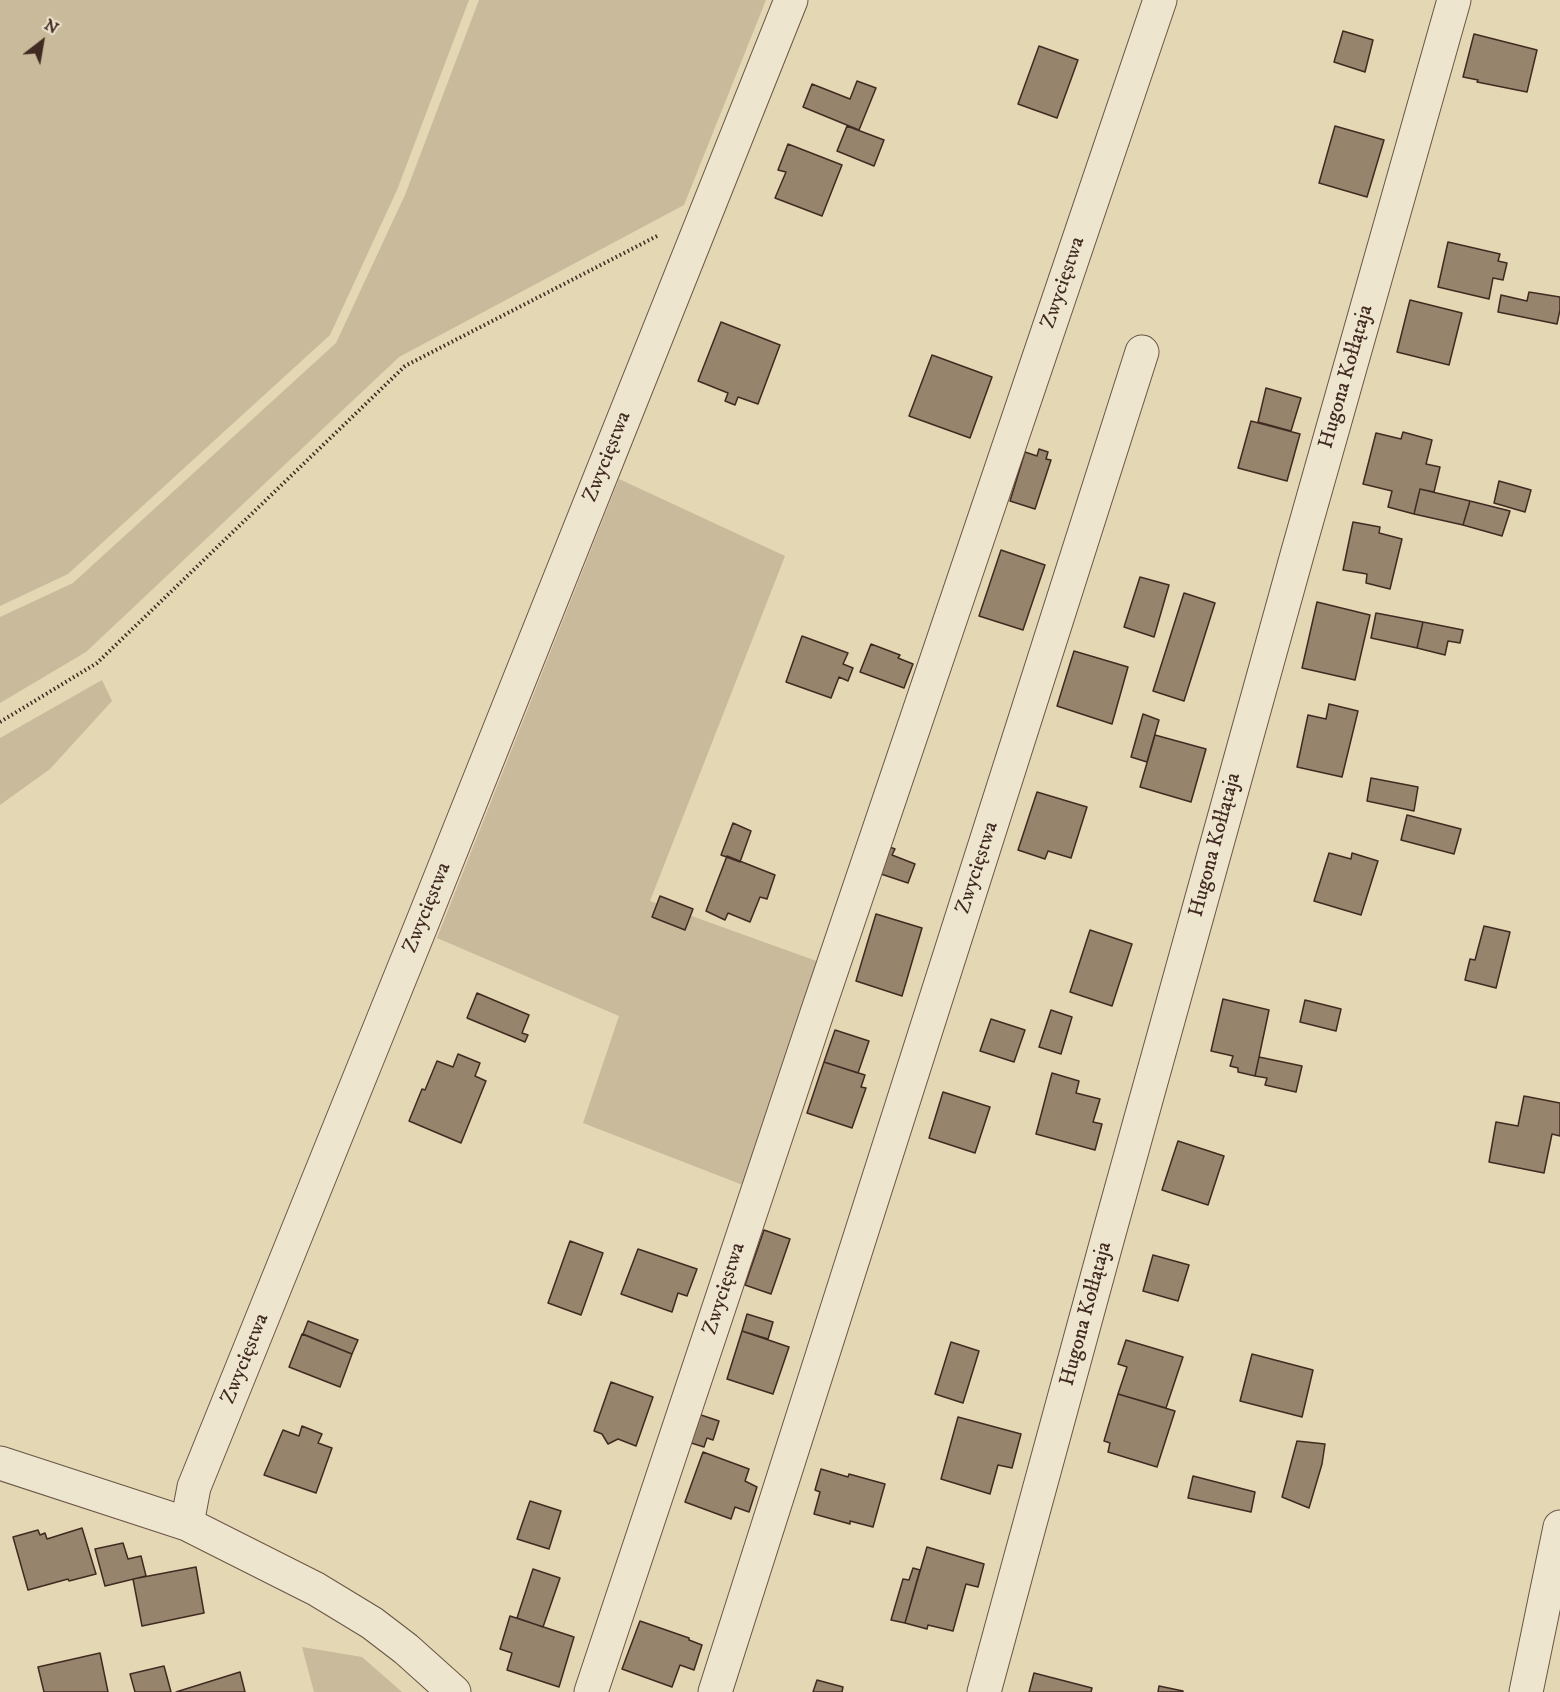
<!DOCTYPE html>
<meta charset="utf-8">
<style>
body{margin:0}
#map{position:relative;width:1560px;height:1692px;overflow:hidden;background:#e4d7b3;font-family:"IM FELL DW Pica",serif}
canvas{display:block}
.north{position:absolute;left:12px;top:12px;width:60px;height:60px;-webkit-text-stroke:4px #ede5ce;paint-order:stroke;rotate:31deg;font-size:16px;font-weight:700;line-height:24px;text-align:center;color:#412a21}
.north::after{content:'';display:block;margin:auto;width:21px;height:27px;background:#412a21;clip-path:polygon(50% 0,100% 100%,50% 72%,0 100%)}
</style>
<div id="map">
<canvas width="1560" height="1692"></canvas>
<div class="north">N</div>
</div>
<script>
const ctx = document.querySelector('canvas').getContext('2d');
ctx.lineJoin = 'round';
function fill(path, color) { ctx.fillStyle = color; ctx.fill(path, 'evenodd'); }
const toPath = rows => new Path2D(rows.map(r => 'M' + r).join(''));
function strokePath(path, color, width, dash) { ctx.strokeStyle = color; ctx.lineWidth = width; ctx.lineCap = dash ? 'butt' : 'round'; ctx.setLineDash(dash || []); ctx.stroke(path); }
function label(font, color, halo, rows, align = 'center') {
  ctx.font = font + ' "IM FELL DW Pica",serif'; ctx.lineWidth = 6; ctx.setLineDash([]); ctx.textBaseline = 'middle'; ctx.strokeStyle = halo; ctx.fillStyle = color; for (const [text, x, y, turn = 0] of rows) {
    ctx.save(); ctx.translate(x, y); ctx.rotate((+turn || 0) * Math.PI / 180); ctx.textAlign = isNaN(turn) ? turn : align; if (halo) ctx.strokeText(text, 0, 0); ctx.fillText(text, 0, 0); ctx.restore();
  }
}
fill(toPath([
 [0,0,469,0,397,190,330,335,68,574,0,606],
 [479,0,766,0,684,205,399,357,86,652,0,703,0,617,73,583,336,343,405,195],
 [619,479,785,556,650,901,822,963,748,1187,583,1123,619,1016,437,938],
 [102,680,112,701,50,769,0,805,0,738],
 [302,1647,362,1657,402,1692,314,1692]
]), '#c8ba9a');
const building = toPath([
 [1343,31,1373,40,1365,72,1334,62,1343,31],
 [1474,34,1537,50,1527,92,1477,82,1478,80,1463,77,1474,34],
 [1039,46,1078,60,1057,118,1018,104,1039,46],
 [857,81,876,88,859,130,803,107,812,84,850,99,857,81],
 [847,126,884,140,874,166,837,151,847,126],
 [1335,126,1384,140,1367,197,1319,183,1335,126],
 [788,144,842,165,822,216,775,198,786,172,778,170,788,144],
 [1448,242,1500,254,1498,261,1507,263,1503,280,1493,278,1489,299,1438,287,1448,242],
 [1529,292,1560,297,1560,310,1557,324,1498,312,1501,295,1527,301,1529,292],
 [1410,300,1462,313,1449,365,1397,352,1410,300],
 [721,322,780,345,758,404,738,397,735,405,725,401,728,393,698,381,721,322],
 [932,355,992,377,970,438,909,416,932,355],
 [1266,388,1301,398,1291,431,1258,422,1266,388],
 [1251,421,1300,434,1287,481,1238,468,1251,421],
 [1403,432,1432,440,1426,464,1440,467,1434,492,1420,489,1414,514,1388,507,1392,491,1363,484,1376,433,1401,439,1403,432],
 [1039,449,1048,452,1046,459,1051,460,1035,509,1010,501,1025,452,1037,456,1039,449],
 [1499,481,1531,490,1525,512,1494,503,1499,481],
 [1420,489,1470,501,1463,525,1414,514,1420,489],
 [1470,501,1510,511,1502,536,1463,525,1470,501],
 [1353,522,1380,527,1379,533,1402,539,1390,589,1366,583,1367,574,1343,570,1353,522],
 [1001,550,1045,565,1023,630,979,616,1001,550],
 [1140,577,1169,585,1154,637,1124,627,1140,577],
 [1184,593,1215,603,1184,701,1153,691,1184,593],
 [1317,602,1370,615,1355,680,1302,668,1317,602],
 [1376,613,1423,622,1417,648,1371,638,1376,613],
 [1423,622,1463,630,1460,643,1448,641,1445,655,1417,648,1423,622],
 [802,636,848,653,843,664,853,668,848,681,839,677,831,698,786,682,802,636],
 [871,644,900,655,898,658,913,664,904,688,860,672,871,644],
 [1074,651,1128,667,1112,724,1057,706,1074,651],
 [1329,704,1358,711,1342,777,1297,767,1308,715,1326,719,1329,704],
 [1143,714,1159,720,1147,762,1131,757,1143,714],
 [1155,735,1206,749,1191,802,1140,787,1155,735],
 [1371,778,1418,787,1414,811,1367,801,1371,778],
 [1037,792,1087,807,1071,858,1048,851,1045,859,1018,850,1037,792],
 [1407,815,1461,829,1454,854,1401,840,1407,815],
 [733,823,751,831,740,862,721,855,733,823],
 [887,846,895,849,892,855,915,864,908,883,878,873,887,846],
 [1329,853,1351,859,1352,853,1378,861,1361,915,1314,901,1329,853],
 [727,856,775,875,767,899,760,897,750,922,728,913,725,920,706,911,727,856],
 [660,896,693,909,685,930,652,917,660,896],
 [876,914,922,928,902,996,856,981,876,914],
 [1484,926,1510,932,1496,988,1465,980,1470,959,1475,960,1484,926],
 [1090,930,1132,944,1112,1006,1070,992,1090,930],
 [477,993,529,1015,522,1033,528,1035,525,1042,467,1018,477,993],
 [1223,999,1269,1010,1255,1076,1238,1072,1238,1068,1230,1066,1233,1056,1211,1051,1223,999],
 [1305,1000,1341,1009,1336,1031,1300,1022,1305,1000],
 [1051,1010,1072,1017,1061,1054,1039,1047,1051,1010],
 [991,1019,1025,1030,1014,1062,980,1051,991,1019],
 [835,1030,869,1041,858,1073,824,1062,835,1030],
 [458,1054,480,1063,475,1076,486,1081,461,1143,409,1121,422,1089,425,1090,437,1061,453,1067,458,1054],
 [1259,1057,1302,1066,1296,1092,1265,1085,1267,1078,1255,1076,1259,1057],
 [824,1062,865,1075,861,1087,866,1088,852,1128,807,1113,824,1062],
 [1052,1073,1079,1081,1076,1093,1100,1099,1093,1122,1102,1124,1095,1150,1036,1134,1052,1073],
 [943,1092,990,1107,975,1153,929,1138,943,1092],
 [1524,1096,1560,1103,1560,1136,1552,1134,1544,1173,1489,1162,1496,1122,1518,1126,1524,1096],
 [1178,1141,1224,1156,1208,1205,1162,1190,1178,1141],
 [764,1230,790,1239,771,1294,745,1285,764,1230],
 [570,1241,603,1253,581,1315,548,1303,570,1241],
 [638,1249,697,1269,687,1296,678,1293,672,1312,621,1294,638,1249],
 [1153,1255,1189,1265,1178,1301,1143,1291,1153,1255],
 [747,1314,773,1322,768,1339,742,1331,747,1314],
 [308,1321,358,1340,352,1354,303,1334,308,1321],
 [742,1331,789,1347,773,1394,727,1379,742,1331],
 [302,1334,352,1354,340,1387,289,1367,302,1334],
 [1126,1340,1183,1357,1166,1408,1118,1394,1127,1367,1118,1364,1126,1340],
 [951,1342,979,1351,963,1403,935,1394,951,1342],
 [1252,1354,1313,1370,1302,1417,1240,1401,1252,1354],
 [611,1382,653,1397,636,1446,618,1439,608,1444,602,1434,594,1431,611,1382],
 [1118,1394,1175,1411,1157,1467,1108,1452,1110,1443,1104,1441,1118,1394],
 [695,1413,719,1421,713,1440,707,1438,704,1447,685,1441,695,1413],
 [958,1417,1021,1434,1012,1468,998,1465,990,1494,941,1479,958,1417],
 [302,1426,322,1434,318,1443,332,1448,316,1493,264,1475,283,1430,299,1436,302,1426],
 [1297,1441,1325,1444,1322,1464,1309,1508,1282,1497,1297,1441],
 [703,1452,749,1469,745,1481,757,1487,749,1512,735,1507,731,1519,685,1502,703,1452],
 [821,1469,848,1477,849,1474,885,1484,873,1527,850,1521,850,1524,814,1514,820,1492,815,1490,821,1469],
 [1193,1476,1255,1492,1251,1512,1188,1498,1193,1476],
 [530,1501,561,1511,549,1549,517,1539,530,1501],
 [82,1528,96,1574,69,1581,68,1579,28,1590,13,1537,38,1530,40,1535,45,1533,47,1539,82,1528],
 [123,1543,128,1559,141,1556,146,1576,105,1586,95,1549,123,1543],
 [927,1547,984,1564,978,1587,966,1584,953,1631,928,1625,927,1629,905,1623,927,1547],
 [196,1567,204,1613,142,1626,133,1579,196,1567],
 [913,1568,920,1570,905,1623,891,1620,903,1579,909,1580,913,1568],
 [533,1569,560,1578,543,1627,517,1618,533,1569],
 [510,1616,574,1637,559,1687,507,1670,512,1653,500,1649,510,1616],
 [640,1621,689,1638,689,1640,702,1645,694,1670,680,1665,672,1687,622,1669,640,1621],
 [100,1653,108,1692,44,1692,38,1667,100,1653],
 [164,1666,171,1692,135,1692,130,1674,164,1666],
 [240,1672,245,1692,176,1692,240,1672],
 [1034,1673,1092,1688,1091,1692,1029,1692,1034,1673],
 [817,1680,843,1687,842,1692,813,1692,817,1680],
 [1159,1686,1183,1691,1183,1692,1158,1692,1159,1686]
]);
fill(building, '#96846d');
strokePath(building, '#412a21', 1.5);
const minor = toPath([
 [0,1463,187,1524],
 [454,1692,406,1649,372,1623,316,1589,187,1524,194,1487,423,921,791,0],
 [591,1692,817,1013,1160,0],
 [715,1692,1142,352],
 [984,1692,1108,1237,1297,555,1454,0],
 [1526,1692,1560,1527]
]);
strokePath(minor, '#6a5546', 35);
strokePath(toPath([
 [0,722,97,663,405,366,659,235]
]), '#412a21', 4, [1.5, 3]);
strokePath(minor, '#ede5ce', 33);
label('21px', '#412a21', '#ede5ce', [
 ["Zwycięstwa",1064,283,-71],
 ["Hugona Kołłątaja",1347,377,-74],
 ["Zwycięstwa",608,457,-68],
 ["Hugona Kołłątaja",1216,845,-75],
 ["Zwycięstwa",978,868,-72],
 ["Zwycięstwa",428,908,-68],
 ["Zwycięstwa",725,1289,-72],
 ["Hugona Kołłątaja",1087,1314,-75],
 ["Zwycięstwa",246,1359,-68]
]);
</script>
